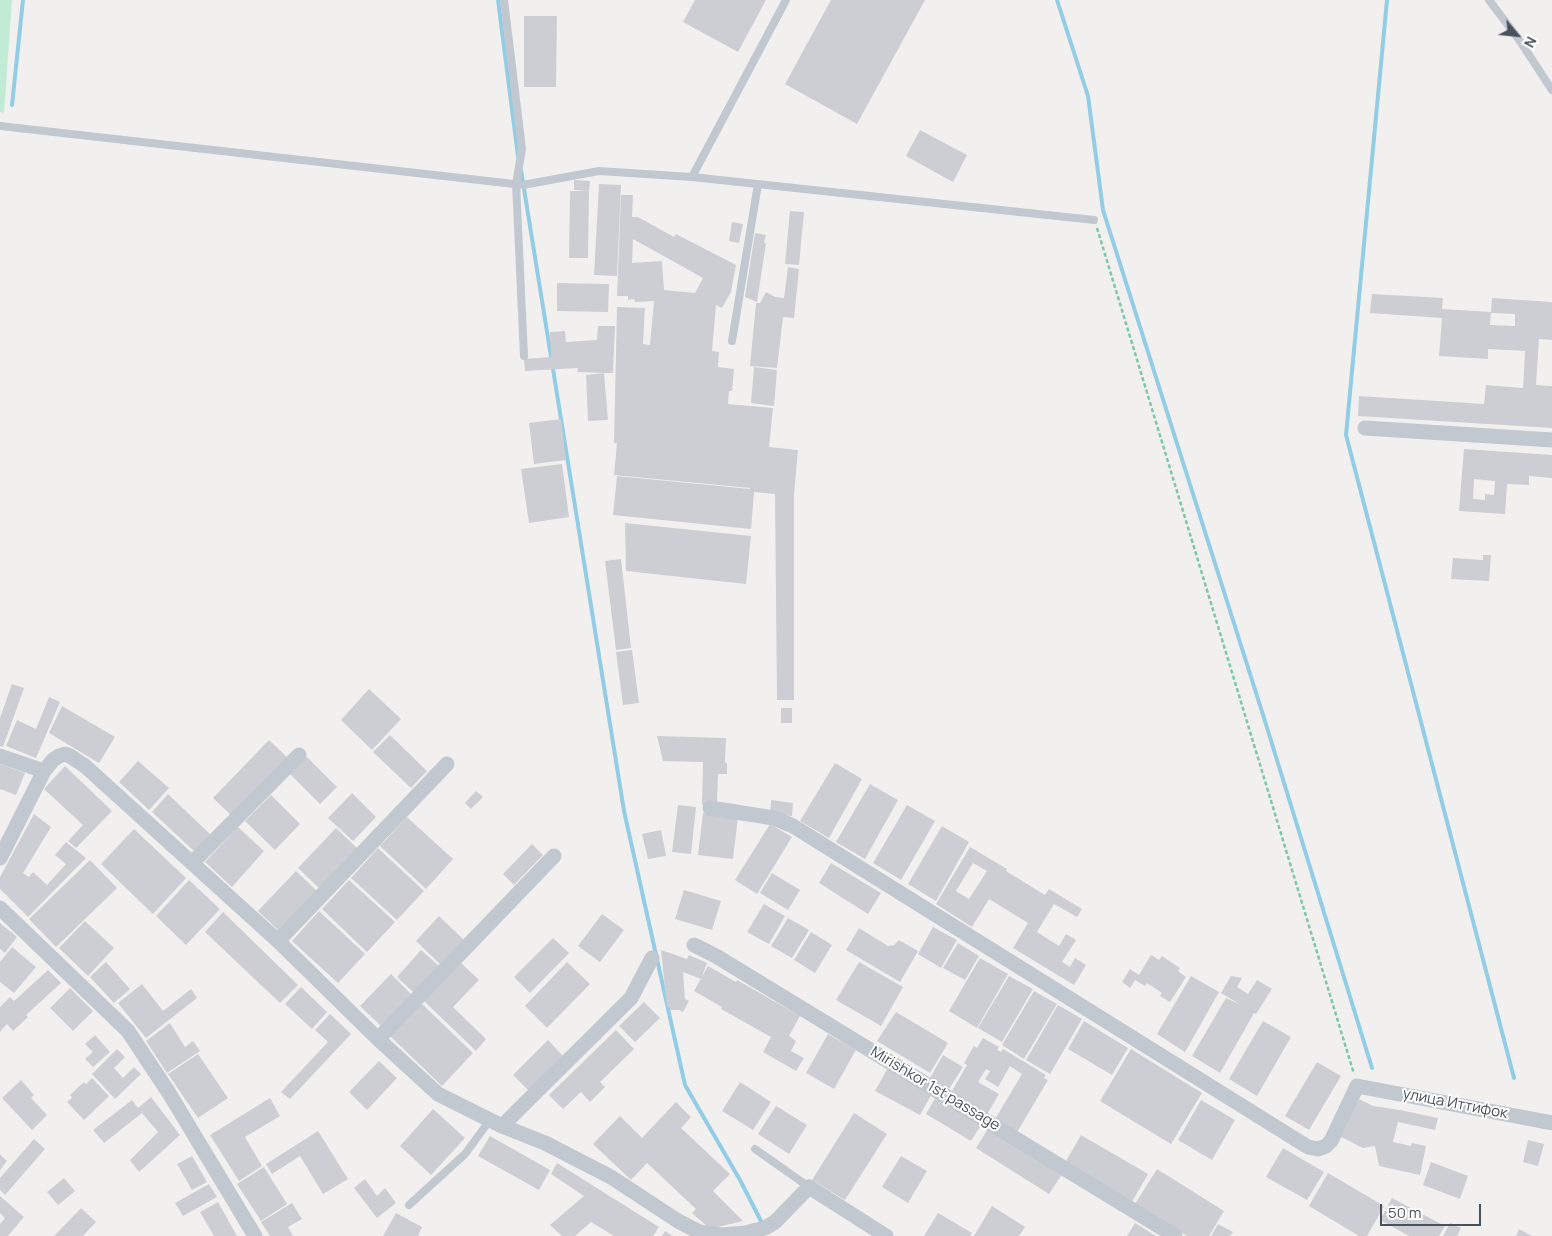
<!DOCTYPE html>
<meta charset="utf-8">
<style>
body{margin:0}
#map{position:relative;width:1552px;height:1236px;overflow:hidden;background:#f2f0ef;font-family:Manrope,sans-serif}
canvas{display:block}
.north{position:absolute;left:1492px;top:10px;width:50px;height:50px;-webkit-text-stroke:4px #fff;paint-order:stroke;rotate:118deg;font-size:14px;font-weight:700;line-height:20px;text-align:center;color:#49515b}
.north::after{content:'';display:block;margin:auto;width:18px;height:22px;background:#49515b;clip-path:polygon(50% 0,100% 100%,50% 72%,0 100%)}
.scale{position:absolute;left:1380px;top:1204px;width:101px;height:22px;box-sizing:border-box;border:2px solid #49515b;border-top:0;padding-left:6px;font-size:15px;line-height:18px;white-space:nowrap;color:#49515b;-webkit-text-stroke:4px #fff;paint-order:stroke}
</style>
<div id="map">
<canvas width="1552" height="1236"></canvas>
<div class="north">N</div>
<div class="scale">50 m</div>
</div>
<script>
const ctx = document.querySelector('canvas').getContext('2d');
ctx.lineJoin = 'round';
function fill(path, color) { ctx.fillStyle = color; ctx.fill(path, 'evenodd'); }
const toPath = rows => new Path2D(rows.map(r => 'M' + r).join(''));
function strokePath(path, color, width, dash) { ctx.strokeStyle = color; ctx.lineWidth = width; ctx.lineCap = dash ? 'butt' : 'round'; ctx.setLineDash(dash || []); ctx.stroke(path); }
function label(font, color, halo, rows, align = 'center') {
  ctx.font = font + ' Manrope,sans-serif'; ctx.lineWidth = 4; ctx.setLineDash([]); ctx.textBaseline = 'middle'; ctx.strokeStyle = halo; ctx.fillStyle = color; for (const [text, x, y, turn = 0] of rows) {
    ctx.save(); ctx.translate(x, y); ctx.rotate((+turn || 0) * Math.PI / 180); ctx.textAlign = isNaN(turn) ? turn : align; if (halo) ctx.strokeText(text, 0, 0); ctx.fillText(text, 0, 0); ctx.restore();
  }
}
fill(toPath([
 [0,0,12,0,4,113,0,112]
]), '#c2ebd5');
strokePath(toPath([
 [498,0,518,156],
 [1057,0,1088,96,1103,210,1264,718,1372,1068],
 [1387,0,1346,435,1514,1078],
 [12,105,23,0],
 [521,170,624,811,685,1085,740,1180,763,1225]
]), '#92cde5', 4);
fill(toPath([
 [695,0,766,0,738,52,683,22],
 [831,0,925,0,857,124,785,84],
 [524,16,557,16,556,87,524,87],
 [920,130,967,155,953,182,906,156],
 [574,180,590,181,589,191,574,190],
 [599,184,621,185,617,276,594,275],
 [570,191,589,191,588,258,569,258],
 [621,195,633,195,632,217,638,217,674,237,676,234,736,265,731,292,722,308,716,305,712,351,719,352,718,367,734,369,732,391,729,391,728,404,773,408,769,447,798,450,794,495,794,700,777,700,775,494,754,492,751,529,613,515,617,476,750,489,750,488,614,475,617,443,614,443,617,307,645,308,643,344,650,345,654,301,635,302,634,299,628,300,628,296,617,296],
 [633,239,703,278,695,293,664,290,662,261,632,263],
 [790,211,804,212,799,265,785,264],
 [732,222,743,224,739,243,729,241],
 [755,233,766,235,764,243,766,243,757,302,745,297],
 [788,267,799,269,794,318,783,317,777,368,750,366,756,303,760,303,766,292,775,297,784,298],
 [557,283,609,284,608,312,557,311],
 [1372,294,1443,298,1442,309,1491,312,1490,325,1515,326,1515,314,1491,313,1492,298,1552,302,1552,340,1539,339,1536,385,1552,386,1552,428,1358,416,1359,396,1484,404,1486,385,1523,388,1525,351,1488,349,1488,359,1439,356,1442,318,1370,313],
 [598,326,615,326,613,373,604,373,608,420,588,421,586,375,604,373,577,372,578,368,525,371,524,359,551,357,550,332,565,331,566,342,597,340],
 [754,367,777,370,774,406,751,403],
 [561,419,566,460,534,464,529,423],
 [1464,449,1552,455,1552,478,1529,476,1529,485,1507,484,1505,514,1459,511],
 [1474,479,1495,481,1494,495,1485,494,1485,500,1473,499],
 [562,464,569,517,529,523,521,469],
 [625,523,751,536,746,584,626,571],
 [1483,555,1491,555,1489,581,1451,579,1453,558,1483,560],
 [621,559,631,648,616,650,605,561],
 [632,650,639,703,623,705,616,652],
 [12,684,24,688,3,747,0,746,0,718],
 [369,689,401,719,372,750,341,720],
 [49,697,60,702,36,758,6,746,17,720,36,729],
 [62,706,115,737,99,763,49,733],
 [781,708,792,708,792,723,781,723],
 [390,735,427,771,411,788,373,752],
 [657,736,726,738,725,763,727,763,727,774,718,774,717,805,702,805,703,762,663,761],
 [269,740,288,758,232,816,213,798],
 [307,757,337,787,320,804,290,774],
 [138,761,169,788,149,810,119,782],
 [835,763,862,779,829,838,800,821],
 [0,764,25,773,16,795,0,789],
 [65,766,112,811,76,848,68,841,83,825,44,789],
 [870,784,898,800,865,859,836,842],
 [476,791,483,797,471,809,465,803],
 [352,793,376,817,353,841,328,818],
 [168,794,211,835,195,852,152,812],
 [271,795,300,824,275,850,245,821],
 [771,800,793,803,792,816,770,814],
 [678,805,696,807,691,854,672,852],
 [907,805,935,821,901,880,873,863],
 [703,813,738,817,733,859,698,855],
 [34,814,51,827,23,873,29,877,33,872,47,885,66,864,55,855,66,842,86,858,28,917,0,889,0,877],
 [407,817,453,859,426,889,380,846],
 [770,824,792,837,757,894,735,880],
 [942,826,969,842,936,901,908,884],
 [238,827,264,851,232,887,205,862],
 [336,828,357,848,319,888,298,868],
 [134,829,186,878,153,914,101,864],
 [661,830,666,856,648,859,642,834],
 [532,844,543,855,514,885,503,874],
 [970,847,1007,869,1006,871,1045,895,1049,889,1082,909,1077,917,1054,904,1037,932,1059,946,1066,934,1076,940,1062,962,1070,967,1075,958,1086,965,1074,985,1013,948,1028,923,989,899,972,927,936,904],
 [973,863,987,871,969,899,956,891],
 [378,848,424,891,397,920,351,878],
 [90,860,117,888,56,947,29,919],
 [831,863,881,893,868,914,819,883],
 [296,871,317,891,279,931,258,911],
 [772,873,800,890,788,910,760,893],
 [189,880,220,909,186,945,156,916],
 [349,880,395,922,367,952,322,909],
 [684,890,721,901,712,930,675,919],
 [764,904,785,916,769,944,747,932],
 [319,911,365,954,338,983,292,941],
 [223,912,298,985,280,1003,205,932],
 [602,914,624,930,600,962,578,946],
 [439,916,464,940,441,965,416,941],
 [788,918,809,930,792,958,771,946],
 [85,921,114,948,88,976,59,948],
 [0,923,17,937,5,953,0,949],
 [933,927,957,940,941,968,918,954],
 [859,928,888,946,894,945,899,940,918,951,900,982,846,950],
 [811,932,832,945,815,973,794,960],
 [553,938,569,953,530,993,514,977],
 [958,943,979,956,965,980,943,968],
 [12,947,36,967,14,993,0,982,0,962],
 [421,950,439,966,414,993,397,977],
 [661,950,687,959,689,955,707,963,701,979,683,972,685,999,689,1001,683,1012,679,1010,670,1010,670,1007,667,1007],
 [1151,955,1159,960,1162,956,1180,968,1178,971,1186,977,1170,1002,1160,996,1162,993,1147,983,1145,986,1135,980,1130,988,1122,982,1130,969,1139,975],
 [980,958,1008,974,977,1028,949,1011],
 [106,962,130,989,114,1003,90,977],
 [460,962,479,980,453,1007,486,1039,476,1051,423,1000],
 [567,962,590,984,547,1028,525,1006],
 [859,962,903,987,881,1026,836,1000],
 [708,966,736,982,737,980,800,1016,789,1036,796,1041,791,1051,804,1058,796,1071,763,1052,771,1037,721,1009,722,1007,694,991],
 [48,970,61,983,26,1015,28,1017,13,1031,7,1024,0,1032,0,1007,10,997,14,1001],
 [391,974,412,995,381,1026,360,1006],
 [1009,976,1033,989,1002,1042,978,1028],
 [1191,976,1219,992,1185,1052,1157,1034],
 [1231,976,1242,978,1237,987,1248,994,1257,980,1272,989,1256,1014,1254,1013,1220,1073,1192,1056,1226,998,1241,1005,1221,993],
 [142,984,163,1011,191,989,197,998,146,1038,118,1003],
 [301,987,327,1012,312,1029,285,1004],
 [70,988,93,1011,73,1031,50,1008],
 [1034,991,1057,1004,1024,1059,1002,1045],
 [644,1002,660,1018,635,1042,619,1026],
 [421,1003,473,1053,442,1086,390,1036],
 [1058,1005,1082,1019,1050,1074,1026,1060],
 [896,1012,948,1043,930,1073,877,1041],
 [330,1014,351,1034,290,1099,281,1092,328,1042,315,1030],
 [1084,1021,1128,1048,1112,1075,1068,1049],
 [1263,1021,1291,1037,1257,1096,1229,1079],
 [170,1023,185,1047,193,1041,200,1051,167,1073,146,1041],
 [616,1030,634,1049,600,1082,605,1087,590,1102,581,1092,563,1109,549,1095],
 [828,1034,856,1050,834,1089,806,1073],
 [95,1035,110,1052,93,1067,85,1059,93,1052,85,1044],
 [983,1038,999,1047,997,1050,1001,1052,1003,1049,1046,1075,1044,1078,1048,1080,1016,1134,994,1121,1022,1074,1010,1066,998,1087,985,1079,990,1071,986,1069,978,1082,999,1094,986,1116,952,1091,967,1065,964,1063,974,1046,977,1048],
 [548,1040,563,1056,529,1091,513,1075],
 [117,1049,125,1057,114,1068,123,1078,134,1067,141,1074,115,1099,92,1074],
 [1131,1049,1202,1093,1171,1144,1100,1101],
 [198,1054,228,1098,198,1118,168,1074],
 [943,1055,963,1067,949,1089,930,1078],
 [379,1061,397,1078,367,1110,349,1092],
 [1317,1062,1341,1076,1309,1130,1285,1116],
 [889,1066,934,1090,920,1115,875,1091],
 [92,1078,109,1096,84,1120,67,1102,72,1098,70,1095,84,1082,86,1084],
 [21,1080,34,1095,31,1098,47,1115,32,1130,2,1098],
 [740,1082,771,1102,753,1130,722,1111],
 [937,1095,983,1122,971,1141,926,1114],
 [151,1097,180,1135,139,1172,130,1160,158,1132,142,1113,104,1143,93,1130,132,1100,138,1108],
 [270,1098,280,1116,245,1137,262,1166,239,1181,210,1135],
 [1359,1099,1373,1106,1400,1110,1438,1118,1435,1130,1398,1122,1393,1142,1411,1146,1412,1143,1426,1146,1420,1175,1379,1166,1375,1146,1363,1148,1341,1137],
 [1201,1100,1235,1120,1212,1160,1178,1140],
 [676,1102,691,1117,681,1128,730,1174,713,1191,743,1221,710,1229,692,1213,696,1209,647,1163,631,1180,593,1144,620,1116,642,1138],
 [776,1106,807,1125,789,1154,758,1134],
 [433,1109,465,1138,431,1175,400,1146],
 [854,1113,887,1134,845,1200,812,1180],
 [989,1127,1063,1173,1049,1194,976,1148],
 [318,1131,348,1179,323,1194,300,1156,272,1174,266,1164],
 [1081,1135,1148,1174,1132,1202,1065,1163],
 [490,1136,550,1170,539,1190,478,1156],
 [34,1139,45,1149,5,1195,0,1190,0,1178],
 [1528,1140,1544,1144,1538,1166,1523,1162],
 [1283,1148,1324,1172,1307,1200,1266,1177],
 [0,1154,7,1161,0,1170],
 [192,1156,207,1182,192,1190,177,1164],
 [901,1156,927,1171,908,1203,882,1187],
 [1431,1162,1468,1176,1460,1199,1423,1185],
 [557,1163,659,1227,653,1236,614,1236,591,1222,575,1236,562,1236,550,1225,584,1196,551,1174],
 [264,1167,287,1204,261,1221,237,1184],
 [1157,1169,1224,1211,1209,1236,1187,1236,1135,1204],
 [1328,1173,1384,1206,1367,1236,1359,1236,1309,1206],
 [64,1178,75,1191,58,1205,47,1192],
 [365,1179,377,1196,385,1188,396,1203,377,1218,354,1188],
 [209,1184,217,1197,183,1216,175,1203],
 [0,1196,24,1217,8,1236,0,1236,0,1224,5,1218,0,1213],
 [1392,1198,1445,1226,1439,1236,1409,1236,1380,1220],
 [218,1202,237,1236,214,1236,200,1212],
 [292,1203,302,1219,288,1227,293,1236,270,1236,261,1222],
 [992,1206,1025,1227,1019,1236,974,1236],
 [81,1208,96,1222,83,1236,54,1236],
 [396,1213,422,1227,418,1236,383,1236],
 [938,1213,972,1233,970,1236,924,1236],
 [1135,1223,1156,1236,1127,1236],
 [1450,1223,1461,1228,1457,1236,1443,1236],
 [1218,1224,1233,1232,1230,1236,1211,1236],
 [1519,1229,1532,1236,1516,1236],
 [665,1231,673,1236,662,1236]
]), '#cdced3');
strokePath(toPath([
 [1097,228,1354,1074]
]), '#7cc7a8', 2.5, [4, 2.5]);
strokePath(toPath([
 [504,0,522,149,516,184,524,356],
 [1489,0,1520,41,1552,90],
 [0,126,523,185,599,171,692,177,1094,220],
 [692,177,786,0],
 [732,341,758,184],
 [755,1149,809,1187],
 [409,1205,465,1154,490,1120]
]), '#c1c8d0', 8);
strokePath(toPath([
 [1365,428,1552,440],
 [0,756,44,771],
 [710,808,774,818,793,826,1308,1147,1318,1149,1326,1146,1331,1141,1357,1086,1552,1123],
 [0,858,44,771,53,760,59,756,65,754,70,756,85,766,278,941,378,1039,438,1094,502,1126,545,1143,611,1177,678,1221,699,1232,721,1235,745,1233,765,1228,775,1222,809,1187,886,1236],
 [192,863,299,755],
 [0,908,128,1031,169,1093,255,1236],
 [278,941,447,764],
 [694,945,716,956,1175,1236],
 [378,1039,554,856],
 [502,1126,631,998,652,958]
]), '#c1c8d0', 15);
label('15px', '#49515b', '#fff', [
 ["Mirishkor 1st passage",935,1089,31],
 ["улица Иттифок",1455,1104,11]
]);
</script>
